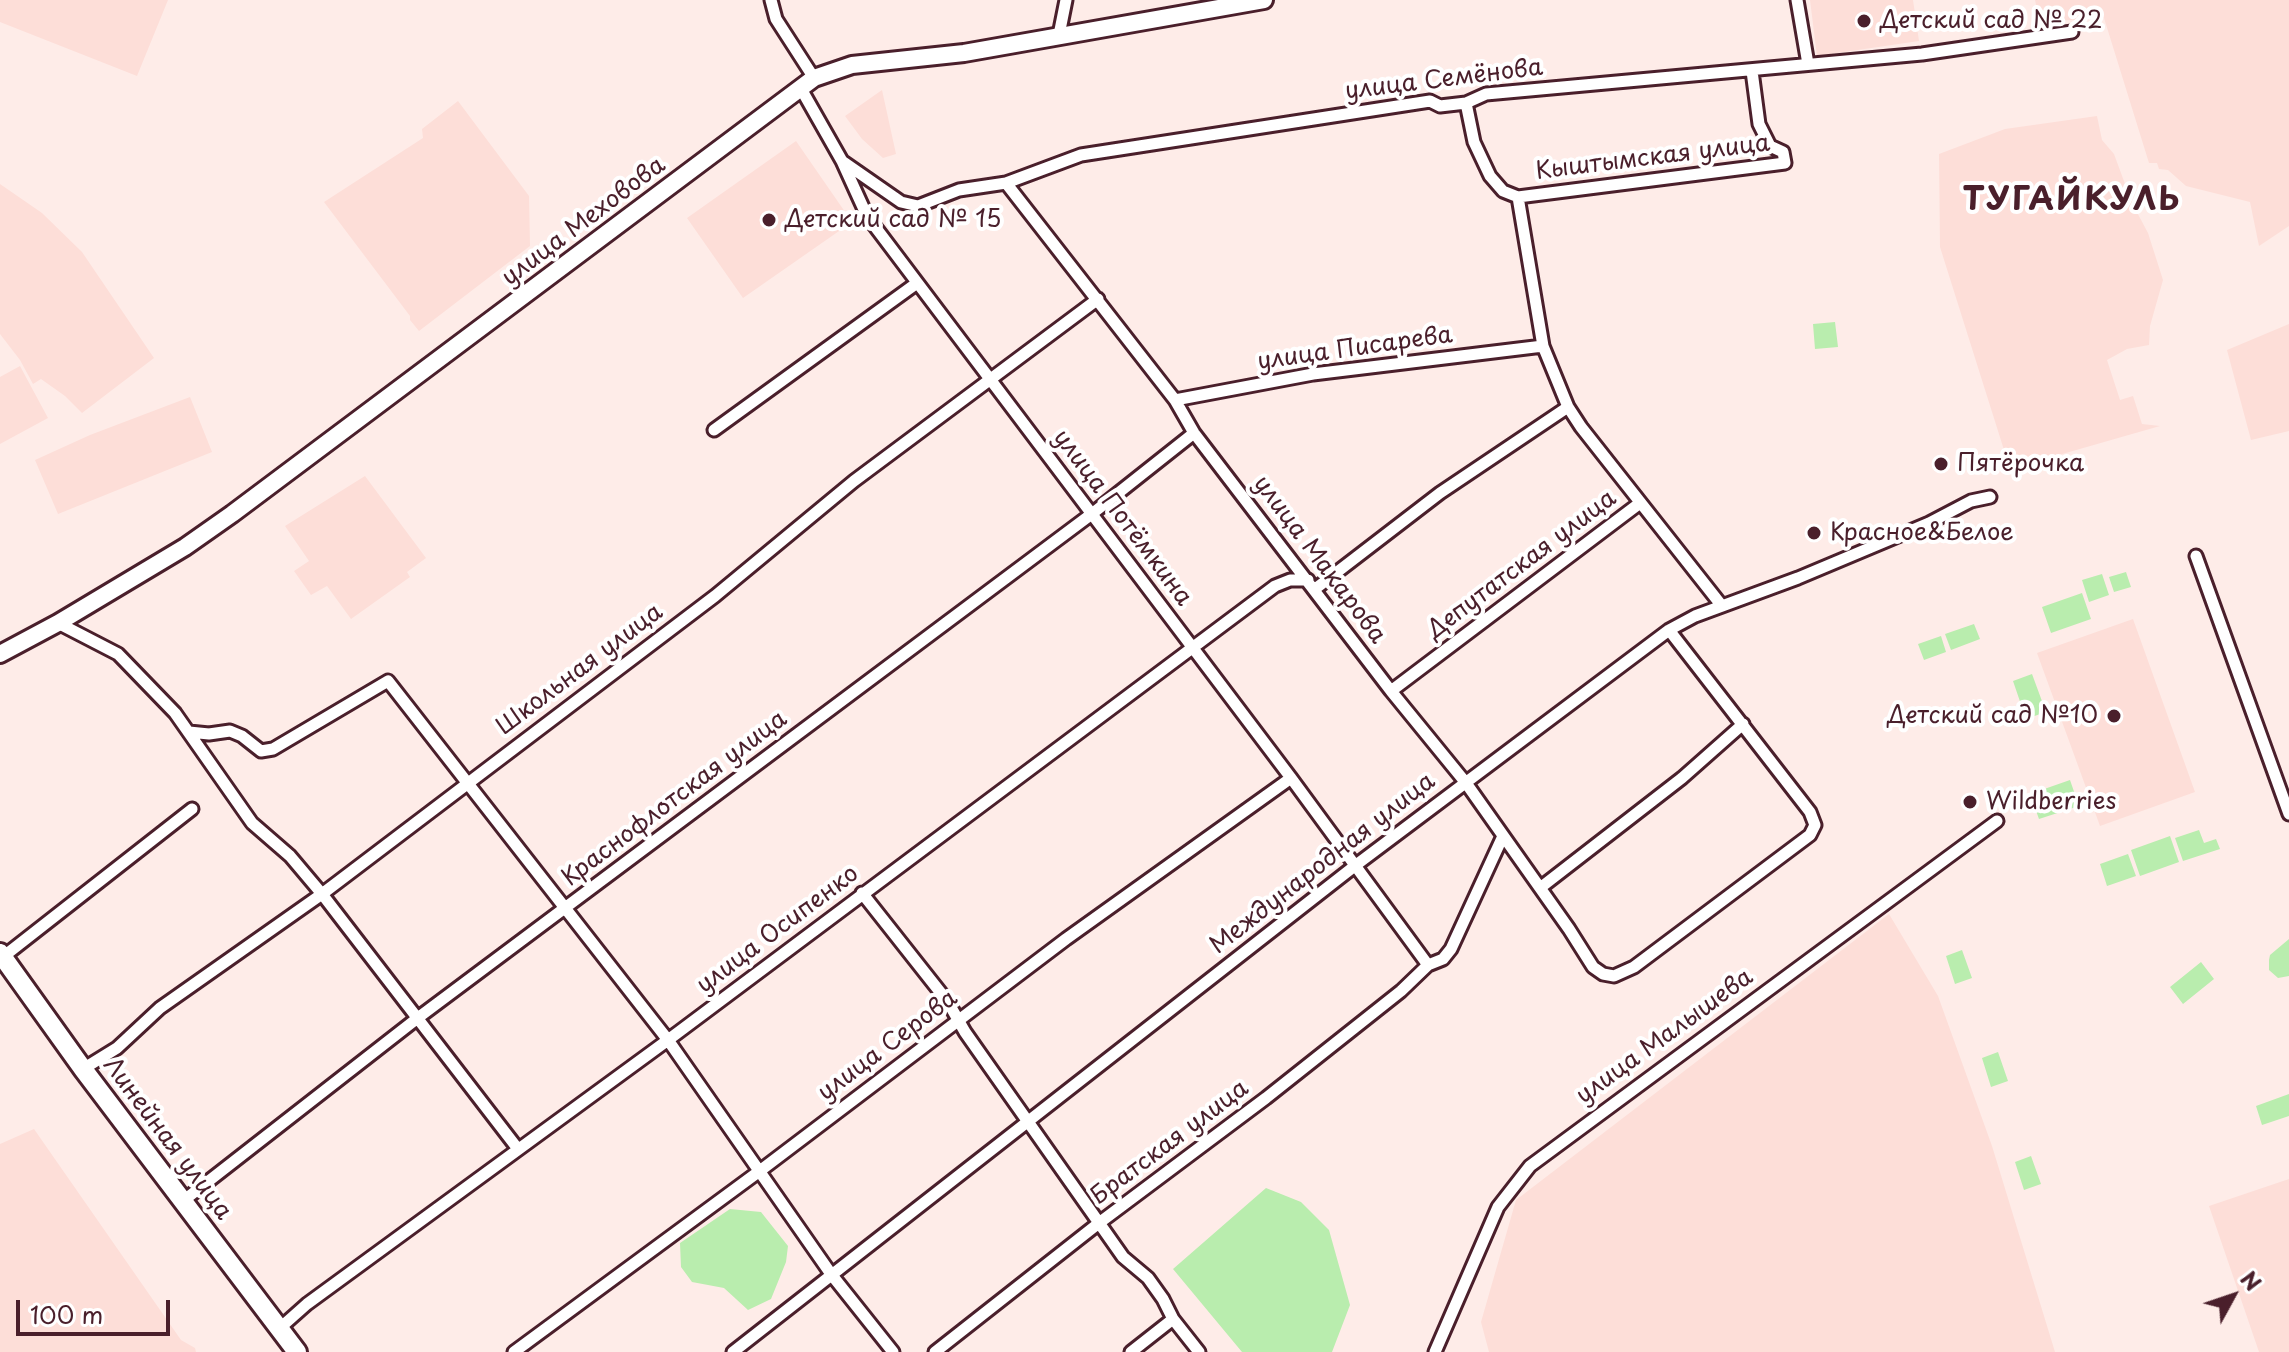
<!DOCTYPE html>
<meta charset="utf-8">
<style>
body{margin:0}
#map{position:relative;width:2289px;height:1352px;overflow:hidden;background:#feece8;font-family:"Playpen Sans",sans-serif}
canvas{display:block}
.north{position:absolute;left:2193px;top:1256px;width:80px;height:80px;-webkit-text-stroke:6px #fff;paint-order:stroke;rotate:50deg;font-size:22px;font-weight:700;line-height:32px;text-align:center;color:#4a1f2b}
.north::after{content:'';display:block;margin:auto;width:28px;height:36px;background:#4a1f2b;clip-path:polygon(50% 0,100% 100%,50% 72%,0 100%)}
.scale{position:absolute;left:16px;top:1300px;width:154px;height:36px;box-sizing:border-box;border:4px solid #4a1f2b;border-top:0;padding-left:10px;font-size:24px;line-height:28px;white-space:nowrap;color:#4a1f2b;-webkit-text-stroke:6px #fff;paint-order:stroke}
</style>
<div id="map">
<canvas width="2289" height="1352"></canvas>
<div class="north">N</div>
<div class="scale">100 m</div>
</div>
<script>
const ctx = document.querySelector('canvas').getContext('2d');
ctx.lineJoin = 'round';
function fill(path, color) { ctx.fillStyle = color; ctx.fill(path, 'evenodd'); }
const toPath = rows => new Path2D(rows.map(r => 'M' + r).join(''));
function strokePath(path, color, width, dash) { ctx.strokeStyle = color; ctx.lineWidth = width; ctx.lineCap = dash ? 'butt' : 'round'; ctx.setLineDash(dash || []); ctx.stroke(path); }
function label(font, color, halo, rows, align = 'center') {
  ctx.font = font + ' "Playpen Sans",sans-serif'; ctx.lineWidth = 8; ctx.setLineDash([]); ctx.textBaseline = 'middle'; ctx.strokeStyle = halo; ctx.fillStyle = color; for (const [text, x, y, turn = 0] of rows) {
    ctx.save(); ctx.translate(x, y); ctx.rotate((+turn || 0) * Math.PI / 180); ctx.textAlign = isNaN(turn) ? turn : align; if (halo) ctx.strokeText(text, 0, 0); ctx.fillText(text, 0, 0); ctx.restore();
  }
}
fill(toPath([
 [0,0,168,0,137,76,0,22],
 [1810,0,1913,0,1919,41,1817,56],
 [2035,0,2289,0,2289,226,2259,246,2250,202,2186,186,2168,170,2159,169,2157,163,2149,163,2104,18,2040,22],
 [882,90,896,154,883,158,862,139,845,116],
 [458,101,529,196,530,246,419,331,410,320,410,316,324,202,423,138,422,129],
 [2097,116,2102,140,2114,154,2132,203,2148,233,2163,280,2150,326,2149,345,2127,349,2107,360,2120,400,2133,396,2142,424,2160,426,2010,469,1940,247,1939,154,2005,129],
 [796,141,852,222,743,298,687,218],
 [0,184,42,213,82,252,154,358,82,413,65,396,41,379,33,384,20,360,0,334],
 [2289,324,2289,431,2251,440,2227,350],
 [20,366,48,418,0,444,0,377],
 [190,397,212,452,58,514,35,460,90,435],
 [365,476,426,558,407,572,410,577,351,619,327,586,311,595,294,571,309,561,285,526],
 [2133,619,2195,792,2100,826,2037,653],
 [1889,914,1938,996,1992,1146,2055,1352,1489,1352,1481,1322,1516,1200],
 [34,1129,181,1340,195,1348,196,1352,0,1352,0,1144],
 [2289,1179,2289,1352,2259,1352,2209,1206]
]), '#fdded8');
fill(toPath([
 [1835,322,1838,347,1815,349,1813,324],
 [2126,572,2131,587,2114,592,2109,577],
 [2102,574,2109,595,2089,602,2082,580],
 [2082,593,2091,619,2051,633,2042,607],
 [1974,624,1980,639,1951,650,1945,634],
 [1941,636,1946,652,1924,660,1918,644],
 [2032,674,2046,712,2026,719,2013,681],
 [2070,780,2079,806,2039,819,2030,794],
 [2199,830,2204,843,2216,839,2220,849,2183,861,2175,838],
 [2170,836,2179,862,2140,876,2131,850],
 [2128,854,2136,876,2107,886,2100,864],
 [2289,939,2289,976,2278,978,2269,970,2269,960,2270,955],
 [1962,950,1972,978,1955,984,1946,956],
 [2201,962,2214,979,2183,1004,2170,987],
 [1998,1052,2008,1081,1991,1087,1982,1058],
 [2289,1094,2289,1116,2262,1125,2256,1106],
 [2031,1156,2041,1184,2024,1190,2015,1162],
 [1266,1188,1301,1202,1329,1230,1350,1305,1332,1352,1242,1352,1173,1269],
 [730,1209,761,1212,788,1246,786,1262,771,1299,748,1310,724,1288,692,1282,681,1267,680,1243]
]), '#b9edae');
const street = toPath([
 [771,0,776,19,814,78],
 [1797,0,1808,64],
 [1059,35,1066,0],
 [800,87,842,161,867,216,1291,778,1428,965],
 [1466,103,1474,142,1490,176,1503,191,1518,197],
 [842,161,901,202,918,206,959,190,1006,183,1081,155,1430,101,1440,106,1466,103,1486,94,1922,54,2072,32],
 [1006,183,1175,400,1194,433,1391,691,1466,783,1569,929,1593,967,1603,974,1614,976,1634,967,1810,835,1815,825,1810,812,1669,630],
 [1518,197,1543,346,1568,407,1581,427,1722,606],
 [1518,197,1785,163,1783,152,1770,146,1759,124,1752,71],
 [1175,400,1313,374,1543,346],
 [714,430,917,283],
 [2196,556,2289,814],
 [1315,589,1440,493,1568,407],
 [58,623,118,654,175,713,252,823,290,856,322,894,518,1149],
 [1391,691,1640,503],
 [189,732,209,734,230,731,242,736,261,751,273,749,388,681,668,1040,831,1274,893,1352],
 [1540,888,1682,778,1743,724],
 [862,893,948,1002,965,1032,1123,1257,1148,1278,1163,1299,1173,1319,1199,1352],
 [3,957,192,809],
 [83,1069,117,1048,160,1008,322,894,715,596,854,481,1098,299],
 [183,1201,419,1017,1093,513,1194,433],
 [280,1328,307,1304,668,1040,1275,586,1290,580,1308,580],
 [514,1352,761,1170,1066,939,1291,778],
 [733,1352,1356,865,1669,630,1695,616,1798,578,1929,523,1971,501,1990,497],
 [935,1352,1099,1223,1266,1098,1401,991,1428,965,1443,959,1451,949,1503,836],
 [1131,1352,1173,1319],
 [1435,1352,1498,1207,1530,1166,1997,821]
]);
const secondary = toPath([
 [0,654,58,623,185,547,232,514,814,78,852,65,964,53,1264,0]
]);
const primary = toPath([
 [0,953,83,1069,297,1352]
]);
strokePath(street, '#4a1f2b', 17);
strokePath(secondary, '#4a1f2b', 22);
strokePath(primary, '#4a1f2b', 24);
strokePath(street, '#fff', 11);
strokePath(secondary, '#fff', 16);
strokePath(primary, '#fff', 18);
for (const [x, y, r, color] of [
 [1864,21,8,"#4a1f2b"],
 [769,220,8,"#4a1f2b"],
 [1941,464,8,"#4a1f2b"],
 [1814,533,8,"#4a1f2b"],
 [2114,716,8,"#4a1f2b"],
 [1970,802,8,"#4a1f2b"]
]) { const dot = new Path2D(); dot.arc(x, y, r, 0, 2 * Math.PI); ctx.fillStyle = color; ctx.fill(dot); strokePath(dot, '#fff', 3); }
label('24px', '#4a1f2b', '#fff', [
 ["Детский сад № 22",1880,21],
 ["Детский сад № 15",785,220],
 ["Пятёрочка",1957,464],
 ["Красное&Белое",1830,533],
 ["Детский сад №10",2098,716,"right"],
 ["Wildberries",1986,802]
], 'left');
label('24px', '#4a1f2b', '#fff', [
 ["улица Семёнова",1444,80,-7],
 ["Кыштымская улица",1653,158,-7],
 ["улица Меховова",584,222,-37],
 ["улица Писарева",1355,349,-8],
 ["улица Потёмкина",1122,518,53],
 ["улица Макарова",1319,560,53],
 ["Депутатская улица",1522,565,-37],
 ["Школьная улица",580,670,-37],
 ["Краснофлотская улица",675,799,-37],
 ["Международная улица",1323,864,-38],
 ["улица Осипенко",778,930,-37],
 ["улица Малышева",1665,1037,-36],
 ["улица Серова",888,1046,-37],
 ["Линейная улица",167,1139,53],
 ["Братская улица",1170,1143,-37]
]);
ctx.letterSpacing = '2px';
label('bold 32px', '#4a1f2b', '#fff', [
 ["ТУГАЙКУЛЬ",2072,201]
]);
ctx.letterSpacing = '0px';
</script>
